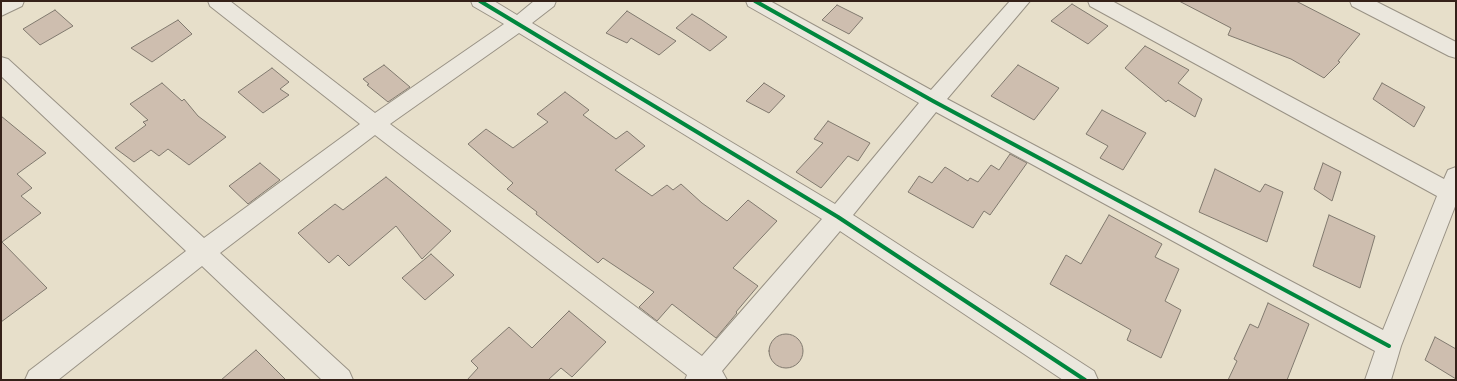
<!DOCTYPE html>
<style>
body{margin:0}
#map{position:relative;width:1457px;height:381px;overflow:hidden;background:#e7dfca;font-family:"EB Garamond",serif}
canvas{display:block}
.frame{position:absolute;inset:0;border:2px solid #352119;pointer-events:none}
</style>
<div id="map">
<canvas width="1457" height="381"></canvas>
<div class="frame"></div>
</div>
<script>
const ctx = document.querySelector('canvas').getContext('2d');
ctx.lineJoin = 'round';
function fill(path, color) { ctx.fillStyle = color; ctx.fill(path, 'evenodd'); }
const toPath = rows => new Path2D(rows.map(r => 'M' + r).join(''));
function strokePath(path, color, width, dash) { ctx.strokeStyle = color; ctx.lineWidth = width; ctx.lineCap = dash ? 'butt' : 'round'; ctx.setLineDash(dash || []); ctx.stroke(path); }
const building = toPath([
 [1179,1,1296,1,1360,34,1338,61,1340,62,1324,78,1291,59,1228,35,1231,28,1179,1],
 [1072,4,1108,26,1088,44,1051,21,1072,4],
 [837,5,863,18,849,34,822,20,837,5],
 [55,10,73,26,40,45,23,29,55,10],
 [627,11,676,41,659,55,631,38,627,43,606,33,627,11],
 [692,14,702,20,727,37,710,51,676,28,692,14],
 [178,20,192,34,152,62,131,48,178,20],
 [1145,46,1189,70,1178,83,1202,99,1195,117,1168,100,1166,102,1125,68,1145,46],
 [384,65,410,87,388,102,367,85,369,84,363,79,384,65],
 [1018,65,1059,88,1034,120,991,96,1018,65],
 [272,68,289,82,280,89,289,95,263,113,238,92,272,68],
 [162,83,182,101,184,99,198,116,226,137,189,165,168,149,159,156,151,150,134,162,115,148,146,125,143,122,148,120,130,104,162,83],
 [764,83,785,96,769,113,746,101,764,83],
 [1382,83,1425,107,1414,127,1373,99,1382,83],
 [565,92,589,110,583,115,616,139,627,131,645,146,615,170,652,196,667,185,673,190,681,184,702,203,727,221,748,200,777,221,733,268,758,286,736,312,737,313,716,338,672,304,657,321,639,307,654,292,603,258,598,263,536,214,537,212,507,189,513,183,468,144,486,129,513,148,548,122,537,114,565,92],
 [1102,110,1146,133,1123,170,1100,158,1108,146,1086,134,1102,110],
 [1,116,46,153,17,174,32,188,21,196,41,213,2,242,47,288,1,322,1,116],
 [828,121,870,143,858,161,848,156,821,188,796,172,823,143,814,139,828,121],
 [1010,154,1027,163,990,215,984,211,973,228,908,192,919,176,932,183,945,167,968,181,970,178,978,182,991,165,999,170,1010,154],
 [260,163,280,180,248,204,229,186,260,163],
 [1323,163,1341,172,1332,201,1314,189,1323,163],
 [1215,169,1260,192,1265,184,1283,192,1267,242,1199,212,1215,169],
 [386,177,451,231,422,259,396,226,349,266,338,255,329,263,298,233,335,204,343,210,386,177],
 [1109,215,1162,244,1155,257,1179,269,1165,301,1181,310,1161,358,1127,340,1131,330,1050,284,1066,255,1081,264,1109,215],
 [1329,215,1375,236,1360,288,1313,266,1329,215],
 [431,254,454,275,425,300,402,278,431,254],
 [1268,303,1309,324,1287,380,1228,380,1237,361,1234,359,1250,324,1258,328,1268,303],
 [569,311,606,342,572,377,561,368,548,380,467,380,478,368,471,361,509,327,532,348,569,311],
 '769 351a17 17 0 1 1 34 0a17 17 0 1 1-34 0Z',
 [1435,337,1456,349,1456,379,1425,360,1435,337],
 [256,350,286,380,221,380,256,350]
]);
fill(building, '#cebeaf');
strokePath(building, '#80796e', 1);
const minor = toPath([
 [1,1,24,1,22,6,1,16,1,1],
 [208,1,230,1,375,113,504,24,473,6,471,1,494,1,517,15,534,1,556,1,554,6,532,23,835,204,919,103,748,6,746,1,770,1,931,90,1010,1,1030,1,947,99,1383,330,1437,196,1090,6,1088,1,1112,1,1444,179,1448,170,1456,167,1456,204,1401,346,1391,380,1365,380,1375,351,936,112,853,215,1094,371,1098,380,1063,380,840,231,722,371,727,380,685,380,687,375,375,135,220,253,349,371,353,380,322,380,202,266,58,380,25,380,29,371,186,251,1,76,1,57,8,59,204,238,360,124,210,6,208,1],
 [519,33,822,219,702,356,390,124,519,33],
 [1350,1,1375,1,1456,42,1456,58,1449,56,1352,6,1350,1]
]);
strokePath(minor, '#999285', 2);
fill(minor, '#ebe7dd');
strokePath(toPath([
 [480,1,838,217,1085,380],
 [755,1,933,101,1389,346]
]), '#00873e', 4);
</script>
